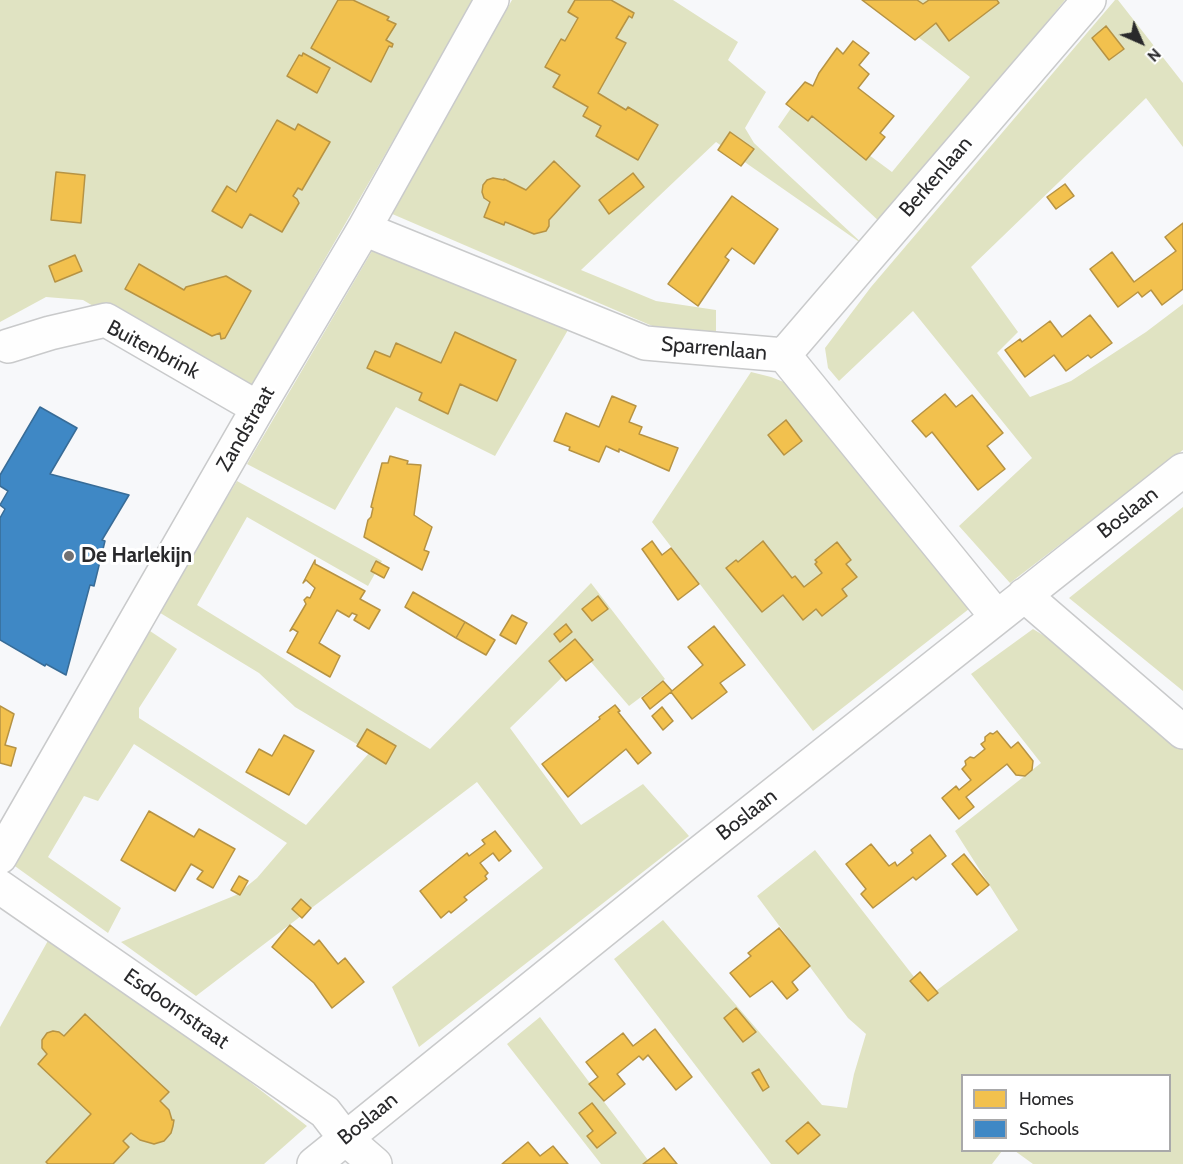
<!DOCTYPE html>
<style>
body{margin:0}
#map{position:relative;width:1183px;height:1164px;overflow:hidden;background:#f7f8fa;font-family:Cabin,sans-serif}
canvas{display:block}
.legend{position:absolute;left:961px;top:1074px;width:210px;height:78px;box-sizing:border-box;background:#fff;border:2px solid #a9a9aa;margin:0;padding:8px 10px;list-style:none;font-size:18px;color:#29292b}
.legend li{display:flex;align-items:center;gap:12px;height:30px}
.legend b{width:30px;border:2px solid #a9a9aa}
.north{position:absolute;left:1111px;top:12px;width:60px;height:60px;-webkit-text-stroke:4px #fff;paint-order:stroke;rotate:135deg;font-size:16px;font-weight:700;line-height:24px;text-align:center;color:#29292b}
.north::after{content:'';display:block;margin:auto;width:21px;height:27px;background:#29292b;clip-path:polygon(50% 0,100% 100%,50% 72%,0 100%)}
</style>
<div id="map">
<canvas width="1183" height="1164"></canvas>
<ul class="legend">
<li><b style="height:16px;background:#f2c14e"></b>Homes</li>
<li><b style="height:16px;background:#3f88c5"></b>Schools</li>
</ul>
<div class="north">N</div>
</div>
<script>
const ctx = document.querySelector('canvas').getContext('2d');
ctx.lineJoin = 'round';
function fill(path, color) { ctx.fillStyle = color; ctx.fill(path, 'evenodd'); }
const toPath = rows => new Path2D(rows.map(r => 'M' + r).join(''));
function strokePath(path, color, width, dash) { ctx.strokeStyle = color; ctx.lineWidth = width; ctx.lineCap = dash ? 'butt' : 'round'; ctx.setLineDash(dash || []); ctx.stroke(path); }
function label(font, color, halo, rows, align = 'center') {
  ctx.font = font + ' Cabin,sans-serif'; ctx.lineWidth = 6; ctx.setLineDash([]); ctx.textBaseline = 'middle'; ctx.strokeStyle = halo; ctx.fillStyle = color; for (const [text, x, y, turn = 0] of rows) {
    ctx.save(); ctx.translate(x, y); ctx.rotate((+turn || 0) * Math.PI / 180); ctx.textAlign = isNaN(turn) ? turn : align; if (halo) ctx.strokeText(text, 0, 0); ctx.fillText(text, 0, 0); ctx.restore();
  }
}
fill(toPath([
 [0,0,474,0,246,396,83,300,46,297,0,322],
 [512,0,673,0,738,42,728,60,766,92,745,128,754,143,865,246,716,142,581,270,656,301,716,310,716,332,697,334,657,328,390,213],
 [870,0,1065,0,882,224,778,127,796,101,892,172,970,77],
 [1115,0,1118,0,1183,83,1183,147,1146,98,971,267,1018,332,997,353,1030,397,1071,381,1146,332,1183,304,1183,450,1010,583,959,526,1032,458,913,311,839,381,828,368,825,348,871,287],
 [379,239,572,323,495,456,396,407,335,510,247,464],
 [751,372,771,377,799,388,974,605,813,731,652,522],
 [237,481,382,561,368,586,247,517,197,605,430,749,591,583,665,679,629,706,585,655,510,728,581,825,643,784,689,836,419,1047,392,987,543,868,477,782,196,996,121,942,236,895,257,878,287,843,134,744,98,801,84,796,48,857,121,908,108,933,12,864,147,629,177,649,139,708,139,718,306,825,370,752,295,707,259,673,157,611],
 [1183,507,1183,691,1069,598],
 [1033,629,1066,649,1183,744,1183,1164,1033,1164,1015,1151,1170,1150,1170,1076,962,1076,962,1150,1002,1151,992,1164,771,1164,614,959,663,920,822,1105,847,1108,854,1074,866,1034,848,1018,757,896,815,850,929,996,1018,930,955,831,1041,763,971,674],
 [50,937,162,1014,307,1126,264,1164,0,1164,0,1027],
 [540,1017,651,1164,601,1164,507,1044]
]), '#e0e3c2');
const homes = toPath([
 [338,0,353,0,389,17,387,20,396,24,386,40,393,44,392,47,389,46,371,82,311,48,338,0],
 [575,0,611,0,634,13,632,18,629,16,616,38,626,43,598,93,626,110,628,107,658,125,638,160,596,136,601,126,583,116,588,107,553,87,560,75,545,67,561,39,565,41,578,18,568,12,575,0],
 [862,0,917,0,923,4,929,0,997,0,999,3,949,41,936,23,915,40,862,0],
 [1106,26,1124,49,1109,60,1092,38,1106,26],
 [853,41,869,53,859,65,869,74,858,88,894,116,880,133,885,137,866,160,812,116,808,121,786,104,805,82,813,86,819,73,837,48,843,54,853,41],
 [303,53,330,68,317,93,287,76,299,55,302,56,303,53],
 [277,120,295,130,298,124,330,142,302,190,298,188,293,196,297,199,299,203,282,232,250,214,242,228,212,211,227,186,236,192,277,120],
 [730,132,754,149,741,166,718,150,730,132],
 [554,161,580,186,549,220,549,226,546,231,534,234,508,223,505,222,504,225,484,217,490,202,484,198,482,192,483,185,487,180,493,178,504,180,504,179,526,190,554,161],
 [56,172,85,175,81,223,51,220,56,172],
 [633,173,644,187,609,214,599,200,633,173],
 [1065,184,1074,196,1056,209,1047,197,1065,184],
 [732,196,778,229,754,264,732,248,725,257,729,260,698,306,668,284,732,196],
 [1183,223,1183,289,1162,305,1151,290,1142,297,1138,292,1118,307,1090,269,1112,252,1134,282,1176,251,1165,237,1183,223],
 [75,255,82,271,55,282,49,266,75,255],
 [139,264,184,290,186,287,226,276,251,291,225,338,221,339,220,333,212,336,125,289,139,264],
 [1090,315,1112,343,1091,358,1088,355,1066,371,1054,355,1025,377,1005,350,1020,339,1022,342,1050,321,1062,337,1090,315],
 [455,332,516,360,497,401,460,384,448,414,419,400,422,393,367,368,375,351,390,357,396,343,441,363,455,332],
 [945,394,956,407,972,395,1003,433,987,446,1005,469,978,490,932,432,926,437,912,421,945,394],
 [612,396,636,406,629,422,642,427,639,434,678,448,669,471,619,449,619,452,606,446,599,462,569,450,570,447,554,441,566,413,599,427,612,396],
 [786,420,802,441,784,455,768,435,786,420],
 [390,456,408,461,407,464,421,465,414,515,432,527,424,550,429,552,422,570,364,537,368,520,371,517,373,508,371,507,382,463,388,463,390,456],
 [652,541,662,555,671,548,699,584,678,600,642,549,652,541],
 [763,541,792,578,795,576,804,587,822,573,815,564,817,562,815,560,837,542,851,560,846,564,857,577,842,589,847,596,822,616,816,609,803,620,783,595,762,612,726,568,736,560,738,562,763,541],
 [315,560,315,564,365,591,360,599,380,610,369,629,354,620,357,615,352,613,349,617,337,610,319,643,340,656,330,677,287,652,298,632,293,629,290,631,306,604,304,600,307,597,310,598,315,588,306,580,303,583,315,560],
 [376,561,389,568,384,578,371,571,376,561],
 [413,592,465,622,456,638,405,607,413,592],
 [598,596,608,609,592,621,582,609,598,596],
 [512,615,527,623,516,644,500,635,512,615],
 [465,622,495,640,486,655,456,638,465,622],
 [566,624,572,632,560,642,554,634,566,624],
 [714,626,745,665,720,683,727,692,692,719,671,692,650,709,642,698,663,681,672,691,703,665,688,647,714,626],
 [575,639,593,660,566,681,549,661,575,639],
 [615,705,620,711,618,712,651,753,638,764,626,749,568,797,542,764,600,719,599,717,615,705],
 [0,706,14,714,5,745,16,748,11,766,0,763,0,706],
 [662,707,673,721,663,730,652,716,662,707],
 [367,729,396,746,386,764,357,746,367,729],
 [997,731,1011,748,1018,742,1033,761,1032,770,1025,776,1016,775,1007,764,966,797,974,807,959,819,942,798,956,786,959,790,971,780,962,769,966,765,965,761,970,757,974,758,985,749,981,744,985,741,985,737,990,733,993,734,997,731],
 [284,735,314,751,289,795,246,772,259,749,272,756,284,735],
 [149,811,194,837,199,829,235,849,213,888,197,879,203,871,191,864,175,891,121,860,149,811],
 [495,831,511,851,499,861,493,853,480,863,488,873,485,876,487,879,464,897,467,900,451,913,449,911,441,918,420,891,467,853,469,856,485,844,482,840,495,831],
 [930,835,946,856,916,880,913,877,873,908,861,894,866,889,846,864,871,844,889,866,895,862,897,866,913,853,911,850,930,835],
 [964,854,989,885,977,895,952,864,964,854],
 [239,876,248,881,240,895,231,890,239,876],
 [301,899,311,908,302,918,292,909,301,899],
 [290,925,314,945,319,940,338,964,345,958,364,982,332,1008,314,983,272,947,290,925],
 [779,928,810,966,792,982,798,990,787,999,772,981,750,997,730,973,751,956,748,953,779,928],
 [920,972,938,993,928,1001,910,981,920,972],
 [736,1008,756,1032,743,1042,724,1018,736,1008],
 [85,1014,169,1092,160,1101,169,1110,172,1120,174,1120,173,1126,171,1133,164,1141,154,1144,140,1140,131,1133,123,1141,129,1147,113,1164,48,1164,46,1162,91,1114,38,1064,47,1054,42,1048,42,1040,47,1033,53,1031,59,1032,64,1036,85,1014],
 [655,1029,692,1077,676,1090,648,1055,643,1060,639,1056,617,1074,625,1084,604,1101,589,1084,598,1077,586,1062,623,1033,633,1046,655,1029],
 [759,1069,769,1087,763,1091,752,1073,759,1069],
 [592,1103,616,1133,597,1148,587,1136,593,1131,579,1113,592,1103],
 [808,1122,820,1135,798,1154,786,1141,808,1122],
 [528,1142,540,1156,553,1146,568,1164,502,1164,528,1142],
 [664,1148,677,1164,643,1164,664,1148]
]);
fill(homes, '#f2c14e');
strokePath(homes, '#b69344', 1.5);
const schools = toPath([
 [40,407,77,428,50,474,129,495,102,540,105,541,94,586,90,585,66,675,46,664,45,666,0,640,0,518,5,509,0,505,8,491,0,486,0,475,40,407]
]);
fill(schools, '#3f88c5');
strokePath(schools, '#386c97', 1.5);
const minor = toPath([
 [364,229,645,343,784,355,997,617],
 [8,346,50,333,106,320,258,408],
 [784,355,1089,0],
 [1024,595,1183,732],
 [0,857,258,408,364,229,492,0],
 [0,887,325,1112,345,1138,375,1164],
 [314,1164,683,866,1183,470]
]);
strokePath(minor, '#c9cacb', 36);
strokePath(minor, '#fefefe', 33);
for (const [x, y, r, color] of [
 [69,556,6,"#717173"]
]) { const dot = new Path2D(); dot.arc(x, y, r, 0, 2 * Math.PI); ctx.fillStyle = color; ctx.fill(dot); strokePath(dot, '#fff', 2); }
label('21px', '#29292b', '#fff', [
 ["Berkenlaan",936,177,-49],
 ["Sparrenlaan",714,349,5],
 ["Buitenbrink",153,350,28],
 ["Zandstraat",246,429,-60],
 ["Boslaan",1128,513,-38],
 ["Boslaan",747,815,-38],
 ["Esdoornstraat",176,1009,35],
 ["Boslaan",368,1119,-39]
]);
label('bold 21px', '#29292b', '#fff', [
 ["De Harlekijn",81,556]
], 'left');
</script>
